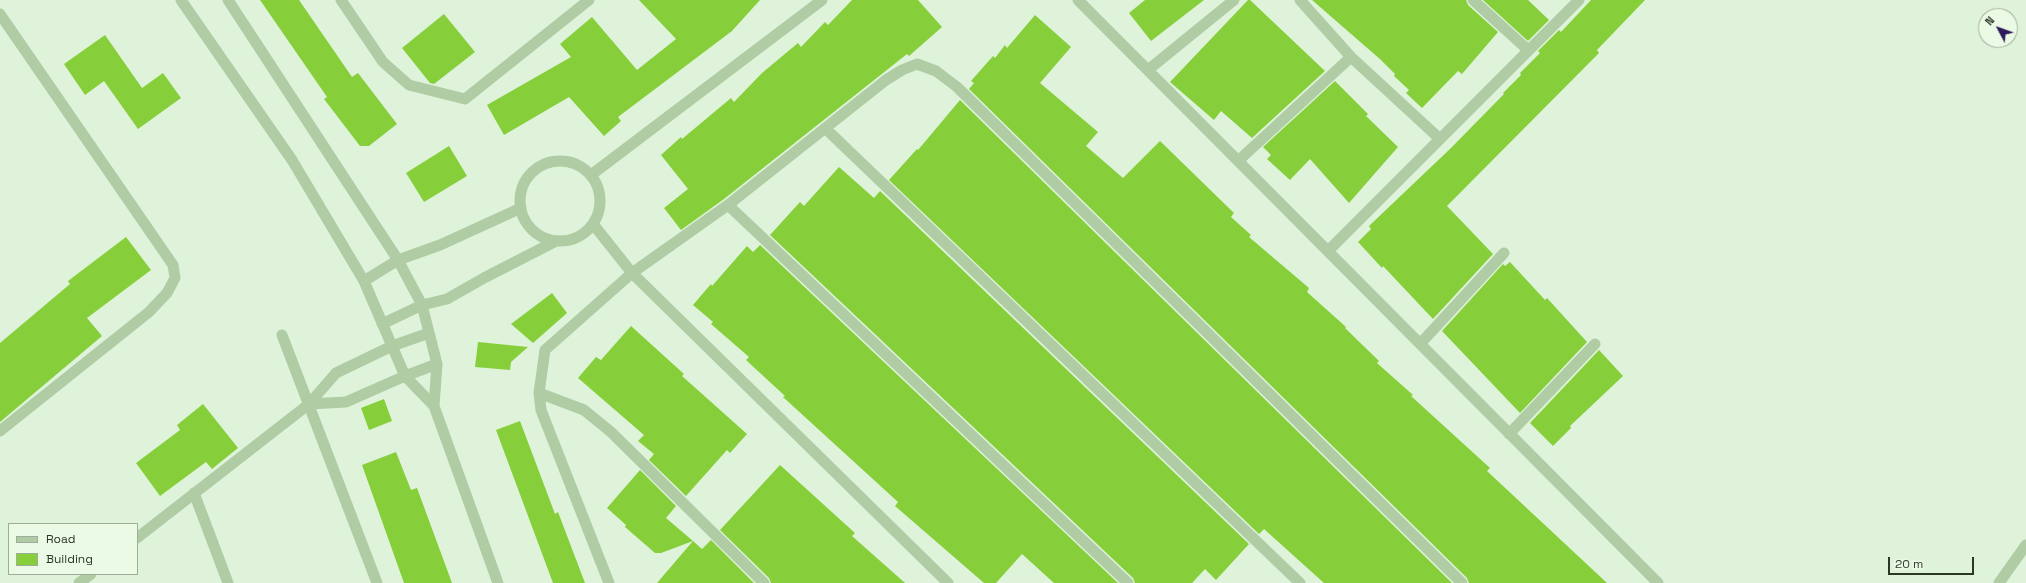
<!DOCTYPE html>
<style>
body{margin:0}
#map{position:relative;width:2026px;height:583px;overflow:hidden;background:#def3d9;font-family:"Space Grotesk",sans-serif}
canvas{display:block}
.legend{position:absolute;left:8px;top:523px;width:130px;height:52px;box-sizing:border-box;background:#eafae5;border:1px solid #9eac99;margin:0;padding:5px 7px;list-style:none;font-size:12px;color:#2d3726}
.legend li{display:flex;align-items:center;gap:8px;height:20px}
.legend b{width:20px;border:1px solid #9eac99}
.north{position:absolute;left:1978px;top:8px;width:40px;height:40px;box-sizing:border-box;background:#eafae5;border:1px solid #9eac99;border-radius:50%;rotate:311deg;font-size:11px;font-weight:700;line-height:16px;text-align:center;color:#2d3726}
.north::after{content:'';display:block;margin:auto;width:14px;height:18px;background:#2e195b;clip-path:polygon(50% 0,100% 100%,50% 72%,0 100%)}
.scale{position:absolute;left:1888px;top:557px;width:86px;height:18px;box-sizing:border-box;border:2px solid #2d3726;border-top:0;padding-left:5px;font-size:12px;line-height:14px;white-space:nowrap;color:#2d3726;-webkit-text-stroke:3px #eafae5;paint-order:stroke}
</style>
<div id="map">
<canvas width="2026" height="583"></canvas>
<ul class="legend">
<li><b style="height:5px;background:#afcca4"></b>Road</li>
<li><b style="height:11px;background:#86cf3b"></b>Building</li>
</ul>
<div class="north">N</div>
<div class="scale">20 m</div>
</div>
<script>
const ctx = document.querySelector('canvas').getContext('2d');
ctx.lineJoin = 'round';
function fill(path, color) { ctx.fillStyle = color; ctx.fill(path, 'evenodd'); }
const toPath = rows => new Path2D(rows.map(r => 'M' + r).join(''));
function strokePath(path, color, width, dash) { ctx.strokeStyle = color; ctx.lineWidth = width; ctx.lineCap = dash ? 'butt' : 'round'; ctx.setLineDash(dash || []); ctx.stroke(path); }
fill(toPath([
 [260,0,299,0,352,77,358,73,397,124,369,146,360,146,324,99,327,97],
 [639,0,760,0,732,31,618,117,621,121,604,136,569,97,504,135,487,105,571,57,560,44,592,17,637,70,676,39],
 [852,0,918,0,942,27,909,56,907,54,724,199,681,230,664,208,688,189,661,155,681,137,682,139,731,98,734,102,762,73,798,43,801,47,825,22,828,25],
 [1145,0,1204,0,1151,41,1129,13],
 [1248,0,1250,0,1325,71,1252,138,1221,111,1214,120,1170,82],
 [1312,0,1466,0,1468,5,1498,32,1462,74,1458,71,1422,108,1406,93,1409,90,1394,76,1395,74,1381,60],
 [1483,0,1528,0,1549,20,1528,41],
 [1591,0,1645,0,1597,50,1599,53,1447,206,1493,254,1433,319,1383,266,1382,268,1358,242,1371,229,1369,226,1451,148,1504,94,1503,93,1521,75,1520,73,1540,53,1538,51,1559,30,1561,32],
 [444,14,475,52,434,84,430,83,402,48],
 [1035,15,1071,47,1040,83,1098,132,1086,146,1123,178,1160,141,1234,213,1231,217,1251,235,1249,237,1309,288,1307,292,1346,327,1345,328,1379,361,1377,363,1413,395,1411,396,1490,468,1487,471,1607,583,1469,583,1467,578,969,89,974,83,971,81,993,56,995,58,1005,45,1007,48],
 [105,35,142,88,163,73,181,98,138,129,104,81,85,95,64,64],
 [1335,81,1368,114,1366,116,1398,147,1349,203,1310,159,1290,180,1267,159,1271,155,1263,147],
 [960,100,1452,583,1324,583,1264,529,1259,534,889,180,917,149,918,150],
 [449,146,467,176,424,202,406,173],
 [839,167,874,198,880,191,1249,544,1216,580,1205,569,1192,583,1135,583,1133,578,770,235,800,202,804,206],
 [126,237,151,270,87,318,102,336,0,422,0,343,70,284,68,281],
 [760,245,1118,583,1054,583,1022,554,996,583,984,583,895,506,898,502,783,397,785,396,746,360,749,357,711,324,713,322,693,305,711,284,712,286,747,246,753,252],
 [1510,262,1545,300,1547,298,1587,342,1520,413,1442,331,1503,264,1505,266],
 [552,293,567,313,533,343,511,324],
 [631,326,684,374,682,376,747,434,730,453,727,450,686,496,649,460,654,454,638,441,644,435,578,378,596,357,601,360],
 [478,342,528,347,511,362,510,370,475,367],
 [1599,350,1623,376,1570,426,1571,428,1553,446,1530,423],
 [384,399,392,421,369,430,361,408],
 [203,404,238,448,212,469,206,462,160,496,136,463,180,430,177,425],
 [520,421,555,514,558,512,585,583,553,583,496,430],
 [396,452,411,490,417,488,452,583,404,583,362,465],
 [780,465,855,533,852,536,905,583,771,583,769,578,720,530],
 [640,470,676,506,666,518,693,541,661,553,655,553,625,527,626,525,607,508],
 [711,540,754,583,657,583,693,541,702,549]
]), '#86cf3b');
strokePath(toPath([
 [181,0,292,160,364,281,405,376,434,406],
 [228,0,398,260,422,305,437,364,434,406,498,583],
 [341,0,383,62,409,85,465,99,589,0],
 [1078,0,1658,583],
 [1300,0,1351,57,1440,139],
 [1473,0,1528,50],
 [0,14,173,265,175,278,167,293,149,312,0,431],
 [1148,70,1234,0],
 [826,129,1300,583],
 [1238,161,1351,57],
 '520 201a40 40 0 1 1 80 0a40 40 0 1 1-80 0Z',
 [591,175,822,0],
 [728,205,1128,583],
 [593,224,632,273,948,583],
 [1328,251,1579,0],
 [364,281,398,260,440,245,521,208],
 [382,324,422,305,447,299,484,278,556,241],
 [282,335,377,583],
 [1420,344,1504,253],
 [539,393,584,410,611,432,764,583],
 [309,404,346,402,405,376,437,364],
 [1509,434,1595,344],
 [194,493,228,583],
 [137,538,309,404,336,373,392,346,429,333],
 [79,583,91,574],
 [609,583,541,410,539,393,545,350,632,273,728,205,886,80,902,70,917,64,936,71,957,87,1462,583],
 [1999,583,2026,545]
]), '#afcca4', 11);
</script>
